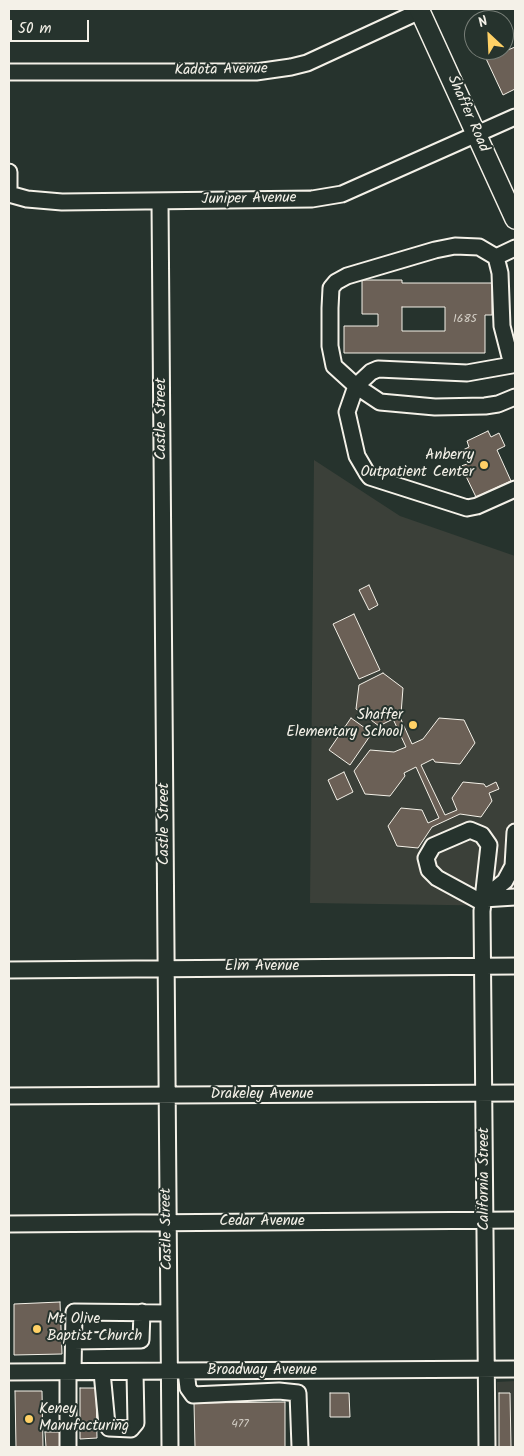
<!DOCTYPE html>
<style>
body{margin:0}
#map{position:relative;width:524px;height:1456px;overflow:hidden;background:#26332d;font-family:Kalam,sans-serif}
canvas{display:block}
.frame{position:absolute;inset:0;border:10px solid #f4f1e8;pointer-events:none}
.north{position:absolute;left:464px;top:10px;width:50px;height:50px;box-sizing:border-box;background:#26332d;border:1px solid #787f78;border-radius:50%;rotate:335deg;font-size:14px;font-weight:700;line-height:20px;text-align:center;color:#f4f1e8}
.north::after{content:'';display:block;margin:auto;width:18px;height:22px;background:#ffd166;clip-path:polygon(50% 0,100% 100%,50% 72%,0 100%)}
.scale{position:absolute;left:10px;top:20px;width:79px;height:22px;box-sizing:border-box;border:2px solid #f4f1e8;border-top:0;padding-left:6px;font-size:15px;line-height:18px;white-space:nowrap;color:#f4f1e8;-webkit-text-stroke:4px #26332d;paint-order:stroke}
</style>
<div id="map">
<canvas width="524" height="1456"></canvas>
<div class="frame"></div>
<div class="north">N</div>
<div class="scale">50 m</div>
</div>
<script>
const ctx = document.querySelector('canvas').getContext('2d');
ctx.lineJoin = 'round';
function fill(path, color) { ctx.fillStyle = color; ctx.fill(path, 'evenodd'); }
const toPath = rows => new Path2D(rows.map(r => 'M' + r).join(''));
function strokePath(path, color, width, dash) { ctx.strokeStyle = color; ctx.lineWidth = width; ctx.lineCap = dash ? 'butt' : 'round'; ctx.setLineDash(dash || []); ctx.stroke(path); }
function label(font, color, halo, rows, align = 'center') {
  ctx.font = font + ' Kalam,sans-serif'; ctx.lineWidth = 4; ctx.setLineDash([]); ctx.textBaseline = 'middle'; ctx.strokeStyle = halo; ctx.fillStyle = color; for (const [text, x, y, turn = 0] of rows) {
    ctx.save(); ctx.translate(x, y); ctx.rotate((+turn || 0) * Math.PI / 180); ctx.textAlign = isNaN(turn) ? turn : align; if (halo) ctx.strokeText(text, 0, 0); ctx.fillText(text, 0, 0); ctx.restore();
  }
}
fill(toPath([
 [314,460,400,516,515,556,515,906,310,903],
 [515,1381,515,1447,496,1447,497,1382]
]), '#3b4039');
const building = toPath([
 [515,47,515,89,503,95,482,50,502,50,503,52,515,47],
 [362,280,402,280,402,283,492,283,492,315,485,315,485,353,344,353,344,326,378,326,378,314,362,314,362,280],
 [402,307,445,307,445,331,402,331,402,307],
 [488,431,491,437,499,433,505,446,497,450,511,481,476,497,461,466,467,464,461,451,469,447,467,441,488,431],
 [369,585,378,605,369,610,359,590,369,585],
 [354,614,380,670,359,679,333,624,354,614],
 [383,673,403,688,401,714,399,715,412,744,423,739,439,718,464,720,475,743,460,764,435,762,433,759,421,765,445,815,457,810,452,798,463,782,484,784,486,787,496,782,499,789,489,793,492,801,481,817,460,814,432,827,418,848,397,846,388,826,401,808,422,810,428,823,439,818,416,767,404,773,405,776,390,796,365,794,354,771,370,750,394,752,406,747,393,719,379,726,356,709,359,685,383,673],
 [351,718,372,733,350,765,329,750,351,718],
 [344,772,353,792,337,800,328,780,344,772],
 [60,1302,62,1354,14,1355,14,1304,60,1302],
 [80,1388,96,1388,97,1438,80,1439,80,1388],
 [15,1391,42,1391,43,1447,16,1447,15,1391],
 [330,1393,349,1393,350,1417,330,1417,330,1393],
 [499,1393,510,1393,511,1447,499,1447,499,1393],
 [285,1402,285,1447,195,1447,194,1403,285,1402],
 [45,1432,60,1432,60,1447,46,1447,45,1432]
]);
fill(building, '#6b6056');
strokePath(building, '#f4f1e8', 1);
const minor = toPath([
 [9,72,256,72,291,67,307,63,420,11],
 [9,172,9,194],
 [9,194,27,199,62,202,312,199,342,194,515,117],
 [160,202,170,1447],
 [515,248,496,257,479,247,455,246,435,250,347,276,336,282,331,288,330,308,330,346,334,366,356,386,347,412,357,456,367,473,370,477,467,508,477,506,515,489],
 [496,257,500,273,502,326,512,365,467,373,378,369,371,372,356,386,380,402,435,407,485,406,498,404,515,397],
 [483,899,505,881,513,866,515,832],
 [483,899,515,897],
 [483,903,437,878,429,870,426,858,433,846,470,830,482,835,489,845,483,899,483,903,482,911,487,1447],
 [9,970,515,966],
 [9,1096,515,1093],
 [9,1224,515,1220],
 [74,1341,141,1340,142,1312],
 [186,1371,188,1388,193,1395,279,1391,298,1393,300,1447],
 [9,1372,515,1369],
 [68,1372,68,1447],
 [73,1372,74,1312,169,1313],
 [102,1372,107,1425,109,1428,131,1429,136,1423,135,1372]
]);
const major = toPath([
 [419,9,515,219]
]);
strokePath(minor, '#f4f1e8', 19);
strokePath(major, '#f4f1e8', 22);
strokePath(minor, '#26332d', 15);
strokePath(major, '#26332d', 19);
for (const [x, y, r, color] of [
 [484,465,5,"#ffd166"],
 [413,725,5,"#ffd166"],
 [37,1329,5,"#ffd166"],
 [29,1419,5,"#ffd166"]
]) { const dot = new Path2D(); dot.arc(x, y, r, 0, 2 * Math.PI); ctx.fillStyle = color; ctx.fill(dot); strokePath(dot, '#26332d', 2); }
label('12px', '#d2cdc4', null, [
 ["1685",465,320],
 ["477",240,1425]
]);
label('15px', '#f4f1e8', '#26332d', [
 ["Kadota Avenue",221,71,-1],
 ["Shaffer Road",467,114,66],
 ["Juniper Avenue",249,200,-1],
 ["Castle Street",162,419,-90],
 ["Castle Street",165,824,-90],
 ["Elm Avenue",262,967],
 ["Drakeley Avenue",262,1095],
 ["California Street",485,1179,-90],
 ["Cedar Avenue",262,1222],
 ["Castle Street",168,1229,-91],
 ["Broadway Avenue",262,1371]
]);
label('15px', '#f4f1e8', '#26332d', [
 ["Anberry",474,456],
 ["Outpatient Center",474,473],
 ["Shaffer",403,716],
 ["Elementary School",403,733],
 ["Mt Olive",47,1320,"left"],
 ["Baptist Church",47,1337,"left"],
 ["Keney",39,1410,"left"],
 ["Manufacturing",39,1427,"left"]
], 'right');
</script>
